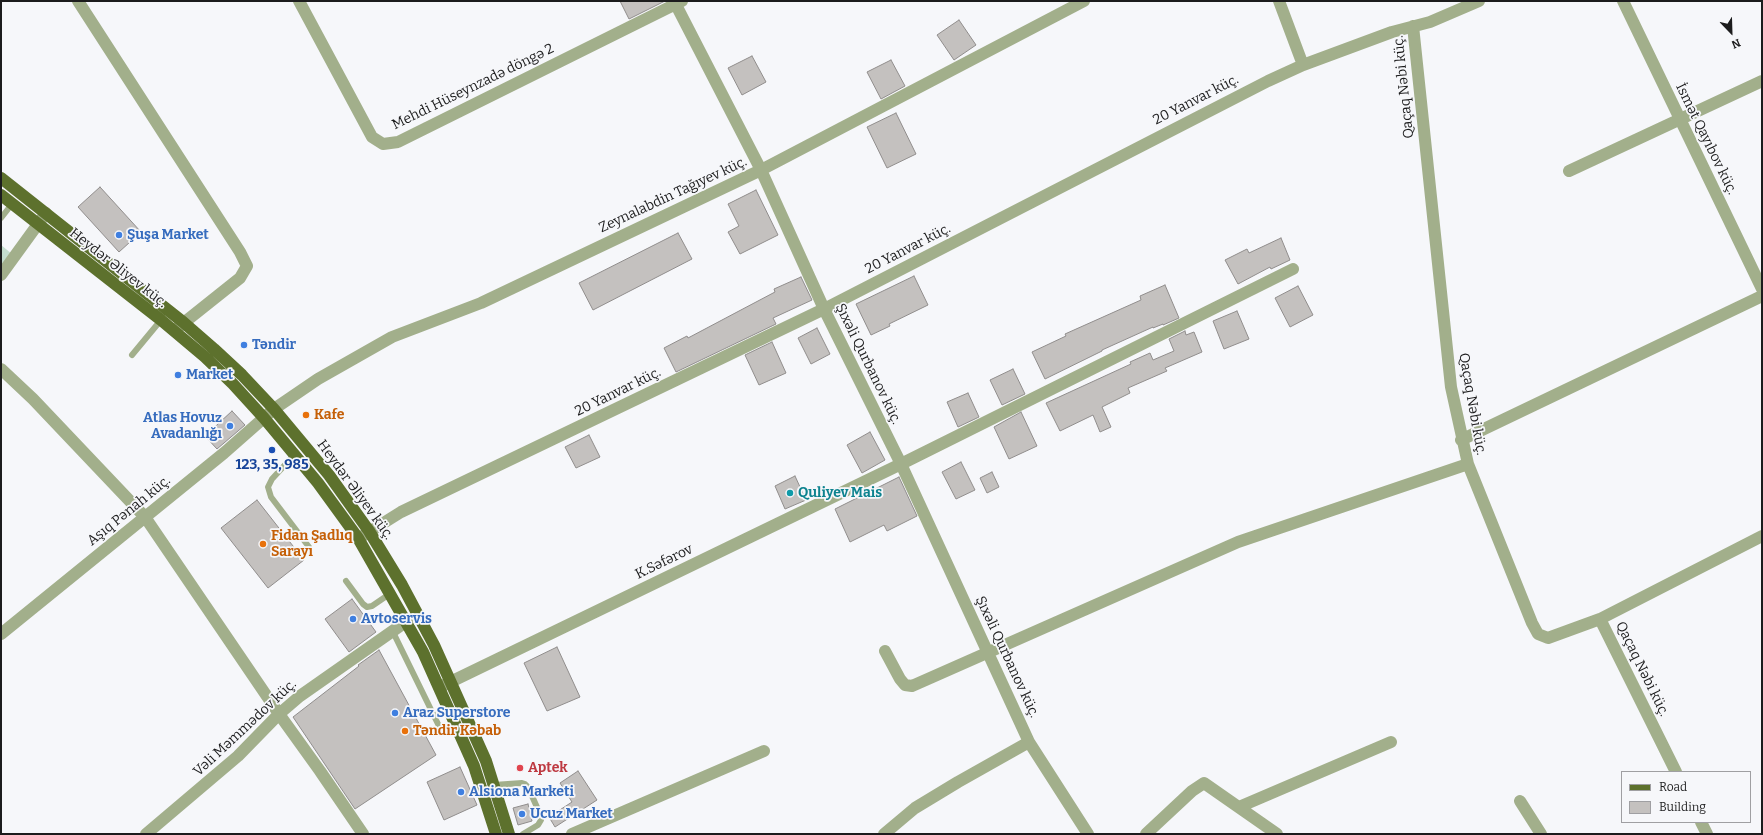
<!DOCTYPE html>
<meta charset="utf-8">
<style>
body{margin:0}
#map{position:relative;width:1763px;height:835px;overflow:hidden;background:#f6f7fa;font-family:Bitter,serif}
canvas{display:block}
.frame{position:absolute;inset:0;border:2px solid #1c1c1d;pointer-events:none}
.legend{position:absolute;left:1621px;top:771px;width:130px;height:52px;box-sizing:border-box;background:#f6f7fa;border:1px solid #9f9fa2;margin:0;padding:5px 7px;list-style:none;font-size:12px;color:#1c1c1d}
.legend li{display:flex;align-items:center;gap:8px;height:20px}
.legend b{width:20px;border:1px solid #9f9fa2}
.north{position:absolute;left:1711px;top:12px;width:40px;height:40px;-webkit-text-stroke:3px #f6f7fa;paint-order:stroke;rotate:157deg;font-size:11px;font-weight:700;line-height:16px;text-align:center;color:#1c1c1d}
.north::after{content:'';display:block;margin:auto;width:14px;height:18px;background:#1c1c1d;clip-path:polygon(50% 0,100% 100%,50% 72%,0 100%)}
</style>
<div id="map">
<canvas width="1763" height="835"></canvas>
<div class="frame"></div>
<ul class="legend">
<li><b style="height:5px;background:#5d712d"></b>Road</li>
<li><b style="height:11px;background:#c4c1bf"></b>Building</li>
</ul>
<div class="north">N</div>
</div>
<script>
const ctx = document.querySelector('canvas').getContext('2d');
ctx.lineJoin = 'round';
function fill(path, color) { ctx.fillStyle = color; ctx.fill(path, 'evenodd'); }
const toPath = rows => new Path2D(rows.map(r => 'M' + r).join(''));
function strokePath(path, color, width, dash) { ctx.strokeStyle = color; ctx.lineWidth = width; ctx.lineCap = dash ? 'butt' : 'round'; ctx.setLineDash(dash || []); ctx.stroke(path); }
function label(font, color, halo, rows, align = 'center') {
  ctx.font = font + ' Bitter,serif'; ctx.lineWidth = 3.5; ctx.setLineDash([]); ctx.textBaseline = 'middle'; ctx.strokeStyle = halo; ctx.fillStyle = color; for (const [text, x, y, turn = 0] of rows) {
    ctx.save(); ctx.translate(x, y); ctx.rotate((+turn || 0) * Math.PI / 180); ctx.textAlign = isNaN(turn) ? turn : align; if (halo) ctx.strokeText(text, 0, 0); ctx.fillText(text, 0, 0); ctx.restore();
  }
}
fill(toPath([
 [1,245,12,254,1,267]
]), '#c4ddce');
const building = toPath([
 [620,1,665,1,629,19,620,1],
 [959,20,976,45,954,60,937,35,959,20],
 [752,56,766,82,742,95,728,68,752,56],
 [891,60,905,86,881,99,867,72,891,60],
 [896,113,916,154,887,168,867,127,896,113],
 [100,187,141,232,119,252,78,207,100,187],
 [756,190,778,235,740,254,728,232,739,226,728,204,756,190],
 [678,233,692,259,593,310,579,283,678,233],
 [1281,238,1290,260,1271,269,1270,267,1238,284,1225,260,1247,249,1249,253,1281,238],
 [914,276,928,305,889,324,890,326,871,335,856,304,914,276],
 [801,277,812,300,773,318,776,324,676,372,664,348,687,336,688,338,739,311,775,292,774,289,801,277],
 [1165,285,1179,318,1163,325,1163,324,1153,328,1153,327,1102,350,1102,351,1045,379,1032,352,1066,336,1065,334,1141,300,1140,296,1165,285],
 [1298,286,1313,315,1290,327,1275,298,1298,286],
 [1237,311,1249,339,1224,349,1213,321,1237,311],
 [817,328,830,354,811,364,798,338,817,328],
 [1185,331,1186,335,1194,332,1202,352,1165,368,1167,371,1128,388,1130,393,1102,407,1111,427,1100,432,1093,415,1060,431,1046,403,1131,364,1130,362,1150,353,1153,360,1174,351,1169,339,1185,331],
 [772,342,786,373,759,385,745,355,772,342],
 [1013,369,1025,394,1002,405,990,380,1013,369],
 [968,393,979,417,958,427,947,402,968,393],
 [232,411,245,425,217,449,205,436,232,411],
 [1021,412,1037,446,1009,459,994,427,1021,412],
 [870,432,885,460,862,473,847,445,870,432],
 [589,435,600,457,576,468,565,447,589,435],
 [961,462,975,490,956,499,942,472,961,462],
 [992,472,999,487,987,493,980,478,992,472],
 [795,476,806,500,785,509,775,486,795,476],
 [899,477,917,516,887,531,884,525,850,542,835,509,899,477],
 [257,500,304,560,268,588,221,528,257,500],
 [352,599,376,632,349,652,325,619,352,599],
 [557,647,580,697,547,711,524,663,557,647],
 [379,650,436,755,355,809,293,717,359,666,358,665,379,650],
 [460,767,477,805,444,820,427,782,460,767],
 [578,771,597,800,555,827,549,817,572,802,560,783,578,771],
 [528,804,532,821,518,825,513,808,528,804]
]);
fill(building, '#c4c1bf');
strokePath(building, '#908d8c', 1);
strokePath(toPath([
 [1,218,12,204],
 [132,355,161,320],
 [295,454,272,479,268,487,271,497,309,547],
 [346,581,363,604,367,607,372,606,391,593],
 [392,630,438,724,443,729,460,733],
 [494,785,522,783,525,784,528,787,540,814,541,820,538,825,523,834]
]), '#a2af8b', 6);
strokePath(toPath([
 [78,1,240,252,247,266,240,278,176,329],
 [299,1,372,137,383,144,398,142,682,1],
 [674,1,761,170,824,309,901,464,1029,742,1088,834],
 [1279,1,1303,65],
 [1623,1,1762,289],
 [1413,26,1451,387,1468,464,1532,623,1538,634,1548,638,1600,619,1676,772],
 [1569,171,1762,81],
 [1,275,46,213],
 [1,369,33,399,145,517,279,714,320,771,363,834],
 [1461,440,1762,296],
 [361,537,401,512,824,309,1268,81,1303,65,1392,32,1430,22,1479,1],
 [1600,619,1762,536],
 [1,634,224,453,274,409,318,379,392,337,481,303,761,170,1084,1],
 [885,651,900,679,905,685,912,686,1238,542,1468,464],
 [440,687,901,464,1293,269],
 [1520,801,1541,834],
 [1239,807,1391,742],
 [1701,822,1707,834],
 [146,834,238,756,279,714,300,696,407,621],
 [572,834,764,751],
 [884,834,915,808,958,782,1029,742],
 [1146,834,1192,791,1204,783,1277,834]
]), '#a2af8b', 12);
strokePath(toPath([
 [1,178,183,322,214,349,242,375,274,409,329,475,369,531,402,585,434,645,486,761,509,834],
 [1,195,161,320,205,357,233,384,264,418,318,483,358,538,423,652,474,766,496,834]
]), '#5d712d', 12);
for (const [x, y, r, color] of [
 [119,235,4,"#3f7fe0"],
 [244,345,4,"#3f7fe0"],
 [178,375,4,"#3f7fe0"],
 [306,415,4,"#e8710a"],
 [230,426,4,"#3f7fe0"],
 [272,450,4,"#1a4fb4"],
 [790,493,4,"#0f9aa8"],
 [263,544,4,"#e8710a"],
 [353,619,4,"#3f7fe0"],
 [395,713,4,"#3f7fe0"],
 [405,731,4,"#e8710a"],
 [520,768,4,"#e0444e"],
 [461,792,4,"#3f7fe0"],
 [522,814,4,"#3f7fe0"]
]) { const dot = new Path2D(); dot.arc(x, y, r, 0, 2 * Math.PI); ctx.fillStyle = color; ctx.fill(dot); strokePath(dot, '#f6f7fa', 1.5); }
label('14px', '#1c1c1d', '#f6f7fa', [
 ["Mehdi Hüseynzadə döngə 2",473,87,-26],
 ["Qaçaq Nəbi küç.",1404,87,-96],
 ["20 Yanvar küç.",1196,100,-27],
 ["İsmət Qayıbov küç.",1706,139,64],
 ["Zeynalabdin Tağıyev küç.",673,195,-25],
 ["20 Yanvar küç.",908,249,-27],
 ["Heydər Əliyev küç.",118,268,38],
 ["Şıxəli Qurbanov küç.",868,364,64],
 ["20 Yanvar küç.",618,392,-26],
 ["Qaçaq Nəbi küç.",1472,404,80],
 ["Heydər Əliyev küç.",355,490,54],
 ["Aşıq Pənah küç.",129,511,-39],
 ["K.Səfərov",664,562,-26],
 ["Şıxəli Qurbanov küç.",1007,657,65],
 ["Qaçaq Nəbi küç.",1642,669,64],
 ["Vəli Məmmədov küç.",245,728,-43]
]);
label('bold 14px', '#366cbe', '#f6f7fa', [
 ["Şuşa Market",127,235],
 ["Təndir",252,345],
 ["Market",186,375],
 ["Atlas Hovuz",222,418,"right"],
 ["Avadanlığı",222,434,"right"],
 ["Avtoservis",361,619],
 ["Araz Superstore",403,713],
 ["Alsiona Marketi",469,792],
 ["Ucuz Market",530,814]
], 'left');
label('bold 14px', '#c56008', '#f6f7fa', [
 ["Kafe",314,415],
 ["Fidan Şadlıq",271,536],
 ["Sarayı",271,552],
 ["Təndir Kəbab",413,731]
], 'left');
label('bold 14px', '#164399', '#f6f7fa', [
 ["123, 35, 985",272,465]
]);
label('bold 14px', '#0d838f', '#f6f7fa', [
 ["Quliyev Mais",798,493]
], 'left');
label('bold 14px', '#be3a42', '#f6f7fa', [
 ["Aptek",528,768]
], 'left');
</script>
